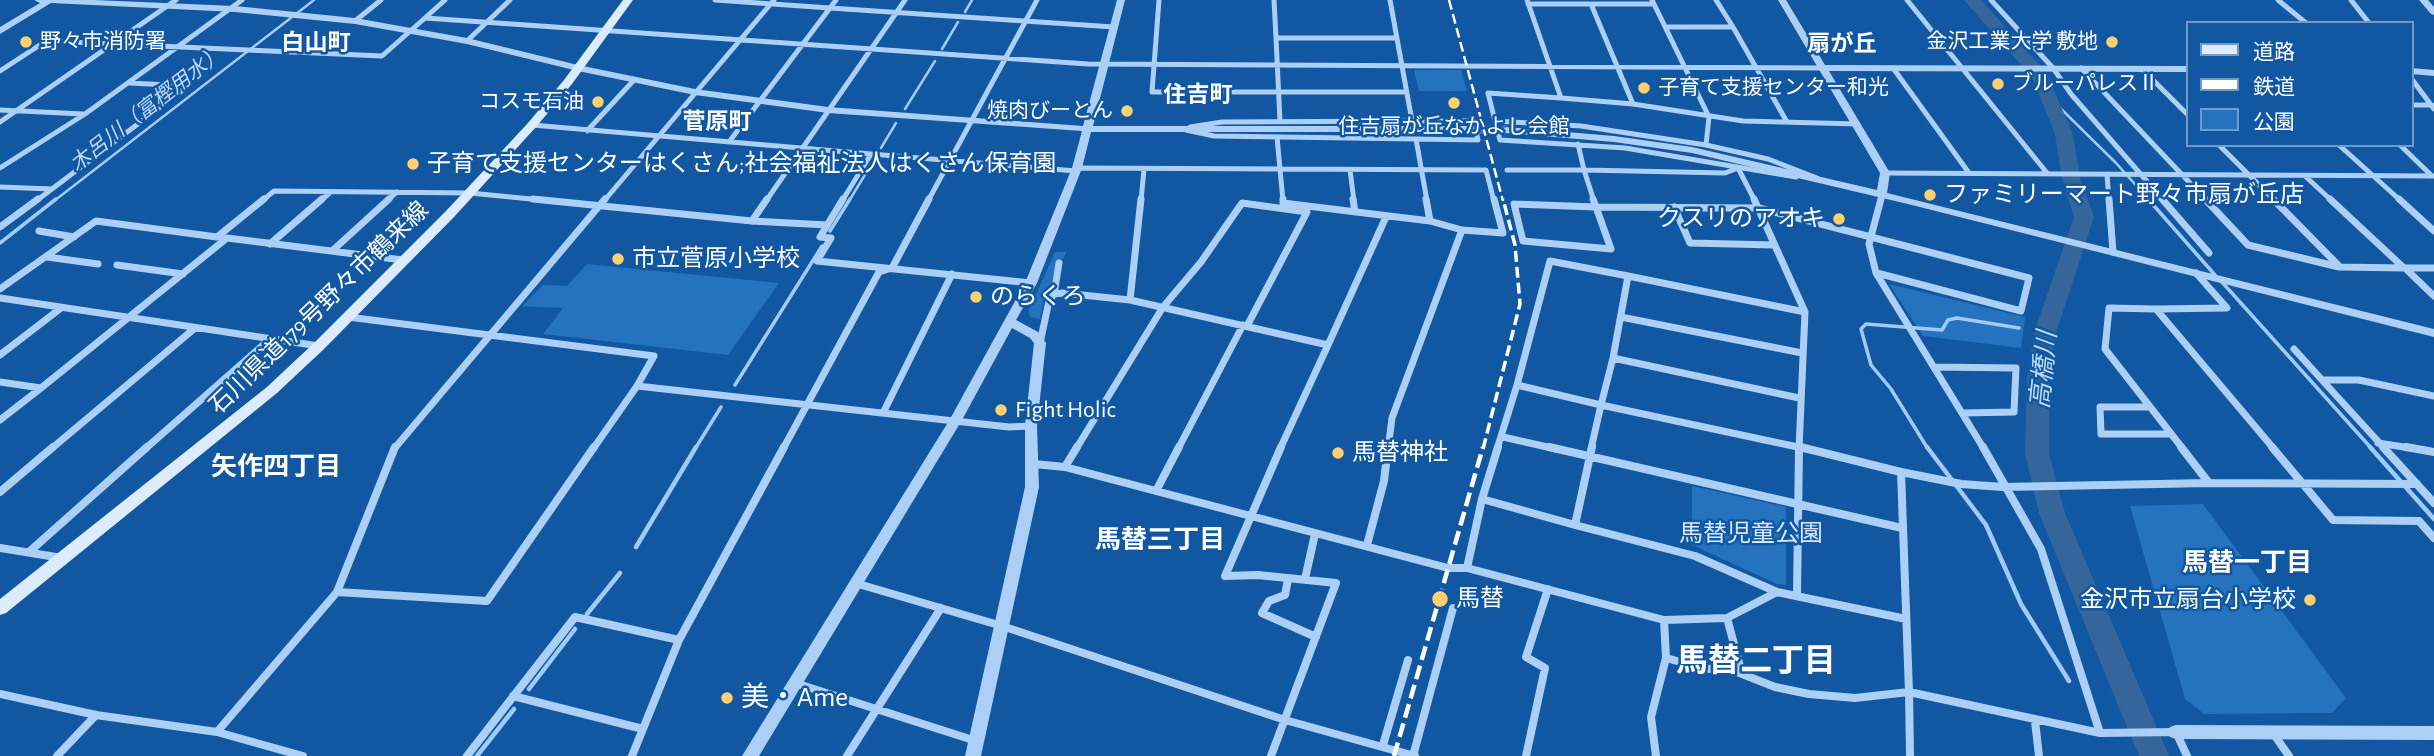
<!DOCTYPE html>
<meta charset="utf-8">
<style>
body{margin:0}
#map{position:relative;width:2434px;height:756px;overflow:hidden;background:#1257a1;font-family:"Alegreya Sans","Noto Sans JP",sans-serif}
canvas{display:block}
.legend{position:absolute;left:2186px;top:21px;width:228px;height:126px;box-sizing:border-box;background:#1257a1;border:2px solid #719ac7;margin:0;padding:9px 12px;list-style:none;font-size:21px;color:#fff}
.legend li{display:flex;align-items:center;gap:14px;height:35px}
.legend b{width:35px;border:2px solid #719ac7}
</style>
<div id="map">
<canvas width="2434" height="756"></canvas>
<ul class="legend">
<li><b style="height:9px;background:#dcecfd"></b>道路</li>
<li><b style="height:9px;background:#fff"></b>鉄道</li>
<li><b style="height:19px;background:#2572bf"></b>公園</li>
</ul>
</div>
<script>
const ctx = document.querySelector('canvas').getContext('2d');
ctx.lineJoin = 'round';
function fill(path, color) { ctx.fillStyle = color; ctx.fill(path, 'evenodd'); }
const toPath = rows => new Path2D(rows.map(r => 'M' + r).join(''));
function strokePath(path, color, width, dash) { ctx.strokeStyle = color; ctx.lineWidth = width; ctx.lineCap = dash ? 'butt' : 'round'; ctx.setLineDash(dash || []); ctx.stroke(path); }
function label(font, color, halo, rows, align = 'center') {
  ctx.font = font + ' "Alegreya Sans","Noto Sans JP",sans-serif'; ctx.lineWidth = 5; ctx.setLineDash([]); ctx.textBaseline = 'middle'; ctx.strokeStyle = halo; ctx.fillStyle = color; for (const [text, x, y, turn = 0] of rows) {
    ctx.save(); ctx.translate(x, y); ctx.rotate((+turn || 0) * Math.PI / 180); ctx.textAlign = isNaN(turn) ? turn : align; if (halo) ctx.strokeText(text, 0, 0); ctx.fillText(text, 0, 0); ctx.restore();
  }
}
fill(toPath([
 [1414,70,1461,70,1467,91,1419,91],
 [1055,252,1066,252,1064,258,1056,262,1051,285,1046,288,1040,319,1030,317,1028,312],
 [587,264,779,283,728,355,543,334,563,308,522,306,543,285,567,286],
 [1889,284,2025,317,2021,348,1923,336],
 [1692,486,1786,507,1786,585,1777,584,1692,545],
 [2203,504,2346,698,2332,713,2204,714,2185,699,2130,506]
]), '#2572bf');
strokePath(toPath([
 [965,12,972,0],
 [942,49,958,22],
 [2049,97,2116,163,2150,201],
 [905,109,935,61],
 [881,148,896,123],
 [54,201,314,0],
 [849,201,874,160]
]), '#9ecbf8', 2.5);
strokePath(toPath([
 [2148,199,2215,275],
 [830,231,850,199],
 [0,243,56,199],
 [2221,281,2372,449],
 [735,385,822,246],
 [695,449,721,407],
 [1928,449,1891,389,1871,365,1861,329,1866,324,1942,330,1948,320,1957,318,2019,328]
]), '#9ecbf8', 3.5);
strokePath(toPath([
 [1927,447,1986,525,2021,604,2069,681],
 [2370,447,2434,519],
 [636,547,696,447],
 [587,614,620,573],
 [529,689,575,629],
 [477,756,514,709]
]), '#9ecbf8', 4.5);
fill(toPath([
 [1964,0,1981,0,2046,72,2073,134,2080,178,2094,217,2056,333,2049,380,2049,453,2065,513,2169,756,2139,756,2039,513,2025,453,2027,380,2034,333,2074,217,2062,178,2055,134,2032,77,1964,0]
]), '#35669b');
strokePath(toPath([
 [1473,129,1506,130]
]), '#3670af', 10, [10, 4.5]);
strokePath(toPath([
 [445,0,425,18,1088,64,1823,68],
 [715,0,830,8,836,0],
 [1159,0,1152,92,1405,92],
 [1274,0,1276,38],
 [1652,0,1709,117,1706,145,1581,126,1495,121,1500,140,1625,148,1796,177],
 [1716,0,1733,27],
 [1907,0,2047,173],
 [1991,0,2053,68,2071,94,2164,201],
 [2278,0,2306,23],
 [2351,0,2369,23],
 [1528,4,1591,4],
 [355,21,381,0],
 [1666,27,1733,27,1787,122],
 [467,41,510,0],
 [1893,68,1969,173],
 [2081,68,2207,201],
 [2142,69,2187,114],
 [0,71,46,41,382,56,425,18],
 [2411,78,2434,109],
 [1561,98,1633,104,1743,121,1858,124],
 [1633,104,1591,4,1654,4],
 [2411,105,2432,105],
 [0,110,83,114],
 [1280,121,1276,38,1396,38],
 [1412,121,1474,121,1478,140,1416,139],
 [1495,121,1488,93,1561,98,1527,0],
 [0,122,176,0],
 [532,125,871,154,842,201],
 [1190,127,1222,122,1412,121,1390,0],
 [1186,130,1214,136,1416,139,1427,201],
 [587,131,634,80],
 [1277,137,1283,201],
 [729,142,830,8,1114,27],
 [1578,144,1584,170,1725,173,1738,168,1755,201],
 [1706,145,1768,159,1817,178],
 [2219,145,2275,201],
 [2339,145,2401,201],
 [2400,145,2432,176],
 [871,154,1076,171],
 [0,168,85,114,242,0],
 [1077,168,1486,170,1494,201],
 [1350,170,1354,201],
 [1507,170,1584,170,1594,201],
 [1885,173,2434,176],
 [2107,174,2109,201],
 [2305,176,2332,201],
 [0,187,52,189,36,201],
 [52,189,188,86,129,83],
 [262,201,274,191,470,193,551,201],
 [320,201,331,192],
 [387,201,397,192],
 [604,201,774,0],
 [766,201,905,0],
 [928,201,1037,0],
 [1141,201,1144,169],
 [1880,201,1882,194]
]), '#acd0f5', 5);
strokePath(toPath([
 [533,199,752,221,827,225],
 [843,199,820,237,831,238,817,261,1031,283],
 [1283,199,1283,203,1430,221,1462,230],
 [1353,199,1355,212],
 [1426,199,1430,221],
 [1593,199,1596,207,1759,208,2029,278,2021,311,1877,273],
 [1881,199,1869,244,1876,273,1984,449],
 [2109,199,2113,252],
 [2162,199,2209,253],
 [2205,199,2248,245,2339,267,2405,268],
 [2273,199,2339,266],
 [2330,199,2404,268],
 [2399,199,2434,231],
 [1514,204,1596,207,1611,249,1523,241,1514,204],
 [1674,207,1690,243,1774,245],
 [752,221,767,199],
 [0,227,38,199],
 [39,231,74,237],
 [270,244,322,199],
 [332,251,389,199],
 [47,257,98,264],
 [1550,261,1628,276,1613,358,1601,405,1517,385,1550,261],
 [117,265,183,274],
 [2434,268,2405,268,2434,296],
 [2196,273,2227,308,2156,309,2274,449],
 [1628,276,1805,312,1754,199],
 [0,289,96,221,217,237,264,199],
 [1054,294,1059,263],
 [0,298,319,346],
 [1130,300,1141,199],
 [2156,309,2109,308,2105,349,2183,449],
 [348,317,654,356,637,386,1009,427,1031,426],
 [1621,317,1802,353],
 [1040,343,1049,301,1054,294,1063,293,1130,300,1328,345,1280,449],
 [1328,345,1386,217],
 [2294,349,2322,380],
 [0,355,61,308],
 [1613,358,1799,398],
 [1934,367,2016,368,2014,412,1963,413],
 [0,382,41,388,0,420],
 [41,388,227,238,403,260],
 [1601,405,1807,449],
 [2148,407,2100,407,2101,434,2170,434],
 [883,413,952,274],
 [1503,437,1556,449],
 [2378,443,2417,449],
 [51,449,195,328],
 [145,449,270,339],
 [394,449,605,199],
 [593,449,637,386],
 [783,449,879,272,892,268,929,199],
 [1076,449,1163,307,1201,262,1242,203,1307,212,1247,326],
 [1178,449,1243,325],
 [1388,449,1392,418,1462,230,1503,233,1494,199],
 [1497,449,1517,385],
 [1591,449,1601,405],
 [1799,449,1805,312],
 [2385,449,2322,380,2359,380,2434,396]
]), '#acd0f5', 7);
strokePath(toPath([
 [1549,447,1902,528],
 [2181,447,2209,483],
 [2272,447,2333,520,2419,521,2434,538],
 [2383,447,2434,503],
 [2406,447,2434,452],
 [1034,464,1065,467,1448,568,1467,568,1482,499,1498,447],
 [1065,467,1077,447],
 [1901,472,1961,484,2003,487,2209,483,2417,484],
 [1156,491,1179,447],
 [0,492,53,447],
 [1482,499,1575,525,1592,447],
 [1575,525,1695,556,1777,592],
 [1367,545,1384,481,1388,447],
 [0,548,62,558],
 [29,552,147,447],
 [1467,568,1664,620,1727,618,1777,592,1906,619],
 [1288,579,1285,595,1269,601,1262,613,1316,637],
 [1305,579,1315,534],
 [855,583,1002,626,1285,720,1415,756],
 [337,592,487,601,594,447],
 [1797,595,1799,447],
 [1727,618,1742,674],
 [1666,658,1702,668,1737,672,1775,687,1809,694,1855,698,1909,692,1901,472,1800,447],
 [795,683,976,741],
 [0,694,96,715,217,732],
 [513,696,643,729],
 [2035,721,2039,756],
 [2100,733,2176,732,2187,756],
 [2273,733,2289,756],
 [1383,745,1408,660],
 [57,756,96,715],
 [303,756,217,732,337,592,395,447],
 [467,756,575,617,679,640,784,447],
 [632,756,679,640],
 [847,756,941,608],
 [1271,756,1336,583,1258,575,1225,576,1281,447],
 [1413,756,1453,608],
 [1526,756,1545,668,1526,657,1548,589],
 [1656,756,1651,717,1666,658,1664,620],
 [1910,756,1909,692,2100,733,2041,549,1983,447]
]), '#acd0f5', 8);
fill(toPath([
 [34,0,94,0,235,6,355,18,467,38,578,65,695,89,828,107,1083,126,1117,0,1125,0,1093,126,1473,126,1478,129,1473,132,1091,132,1082,168,1037,283,1016,320,1038,332,1046,343,1037,426,1039,487,981,756,965,756,1025,487,1025,426,1034,343,1030,338,1012,328,962,420,759,756,742,756,950,419,1025,283,1072,168,1082,131,828,113,695,95,578,71,467,44,355,24,235,12,51,3,0,34,0,27,40,3,34,0],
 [1778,0,1786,0,1825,65,2187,66,2187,72,1829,71,1890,173,1887,193,2434,329,2434,337,1912,205,1692,153,1614,142,1506,133,1501,130,1506,127,1614,136,1692,147,1877,190,1880,173,1778,0],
 [2419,0,2428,0,2434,7,2434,15,2431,14,2419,0],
 [2411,68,2434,70,2434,76,2411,74,2411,68],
 [2176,725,2434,726,2434,740,2176,739,2170,737,2168,732,2170,727,2176,725]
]), '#acd0f5');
fill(toPath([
 [623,0,633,0,572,84,536,127,454,217,324,349,277,393,6,613,0,615,0,599,267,387,314,343,446,211,528,123,564,80,623,0]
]), '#dcecfd');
strokePath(toPath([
 [1449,0,1503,201]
]), '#fff', 2.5, [10, 4.5]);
strokePath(toPath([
 [1483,449,1520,304,1515,245,1503,199]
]), '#fff', 3.5, [11, 5]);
strokePath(toPath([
 [1394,756,1483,447]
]), '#fff', 4.5, [14, 6]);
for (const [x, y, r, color] of [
 [26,42,7,"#ffd070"],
 [2112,42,7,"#ffd070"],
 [1998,84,7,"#ffd070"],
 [1644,88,7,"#ffd070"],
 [598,102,7,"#ffd070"],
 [1454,103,7,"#ffd070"],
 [1127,111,7,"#ffd070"],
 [413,164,7,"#ffd070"],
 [1930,195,7,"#ffd070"],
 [1839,219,7,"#ffd070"],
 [618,259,7,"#ffd070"],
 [976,297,7,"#ffd070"],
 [1001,410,7,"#ffd070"],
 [1338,453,7,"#ffd070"],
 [1440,599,9,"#ffd070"],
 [2310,600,7,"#ffd070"],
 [727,698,7,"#ffd070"]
]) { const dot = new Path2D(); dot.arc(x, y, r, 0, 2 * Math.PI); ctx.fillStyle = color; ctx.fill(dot); strokePath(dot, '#1257a1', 2.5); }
label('21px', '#fff', '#1257a1', [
 ["野々市消防署",40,42],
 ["金沢工業大学 敷地",2098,42,"right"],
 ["ブルーパレスⅡ",2012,84],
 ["子育て支援センター和光",1658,88],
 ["コスモ石油",584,102,"right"],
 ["焼肉びーとん",1113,111,"right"],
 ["住吉扇が丘なかよし会館",1454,127,"center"]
], 'left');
label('italic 21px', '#b9dafb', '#1257a1', [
 ["木呂川（富樫用水）",147,109,-38]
]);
label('bold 23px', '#fff', '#1257a1', [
 ["白山町",316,43],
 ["扇が丘",1842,44],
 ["住吉町",1198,95],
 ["菅原町",717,122]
]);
label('24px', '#fff', '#1257a1', [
 ["子育て支援センターはくさん;社会福祉法人はくさん保育園",427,164],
 ["ファミリーマート野々市扇が丘店",1944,195],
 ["クスリのアオキ",1825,219,"right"],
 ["市立菅原小学校",632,259],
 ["のらくろ",990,297],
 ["Fight Holic",1015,410],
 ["馬替神社",1352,453],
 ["馬替",1456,599],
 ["金沢市立扇台小学校",2296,600,"right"]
], 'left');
label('24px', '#fff', '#1257a1', [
 ["石川県道179号野々市鶴来線",319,308,-44]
]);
label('24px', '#d5e9fe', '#1257a1', [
 ["馬替児童公園",1751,534]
]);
label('italic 26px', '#b9dafb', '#1257a1', [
 ["高橋川",2044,370,-84]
]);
label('bold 26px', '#fff', '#1257a1', [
 ["矢作四丁目",276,467],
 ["馬替三丁目",1160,540],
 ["馬替一丁目",2247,563]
]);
label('28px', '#fff', '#1257a1', [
 ["美・Ame",741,698]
], 'left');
label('bold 32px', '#fff', '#1257a1', [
 ["馬替二丁目",1756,661]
]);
</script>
